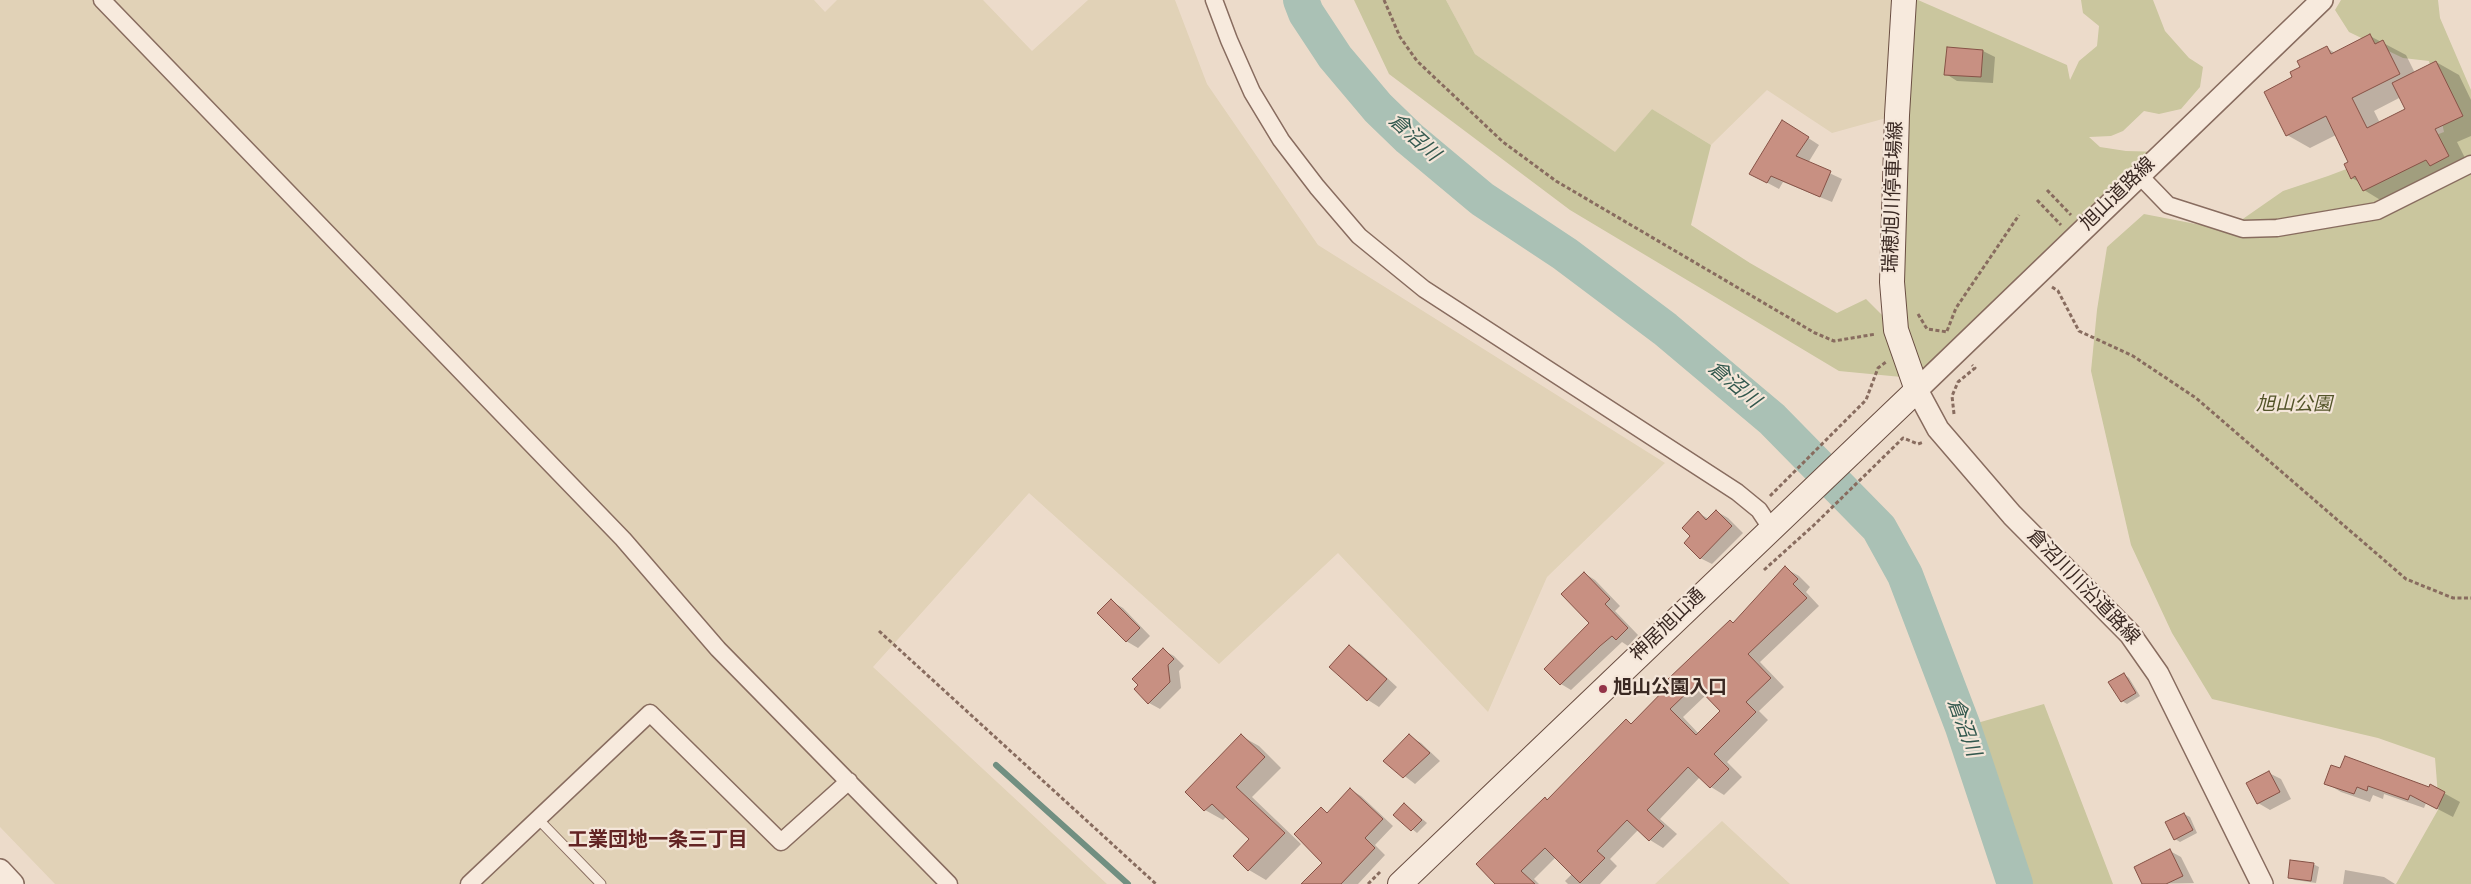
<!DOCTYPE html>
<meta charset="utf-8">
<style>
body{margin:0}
canvas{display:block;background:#ecdbca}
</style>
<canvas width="2471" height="884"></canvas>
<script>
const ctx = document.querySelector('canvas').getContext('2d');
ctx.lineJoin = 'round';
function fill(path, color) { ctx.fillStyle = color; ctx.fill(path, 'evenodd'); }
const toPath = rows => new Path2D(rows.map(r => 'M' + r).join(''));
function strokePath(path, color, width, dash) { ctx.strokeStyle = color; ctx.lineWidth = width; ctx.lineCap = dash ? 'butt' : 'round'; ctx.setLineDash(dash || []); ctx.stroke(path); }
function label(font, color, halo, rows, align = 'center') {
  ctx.font = font + ' Spectral,"Noto Sans JP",serif'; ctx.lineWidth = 4.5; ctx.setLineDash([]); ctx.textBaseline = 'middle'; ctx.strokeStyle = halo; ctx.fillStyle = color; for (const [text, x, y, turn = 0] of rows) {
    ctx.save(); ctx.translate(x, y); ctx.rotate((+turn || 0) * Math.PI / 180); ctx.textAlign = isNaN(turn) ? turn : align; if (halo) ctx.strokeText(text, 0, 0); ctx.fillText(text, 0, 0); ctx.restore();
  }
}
fill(toPath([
 [0,0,814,0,825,12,837,0,983,0,1032,51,1088,0,1175,0,1207,84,1318,245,1665,463,1547,577,1488,712,1338,553,1219,664,1029,493,873,667,1107,884,55,884,0,827],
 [1446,0,1904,0,1897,115,1832,133,1767,90,1711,145,1652,109,1615,153,1475,54],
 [1722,821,1790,884,1655,884]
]), '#e1d2b7');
fill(toPath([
 [1354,0,1446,0,1475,54,1615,152,1652,109,1711,145,1691,225,1750,263,1837,313,1866,299,1896,329,1905,0,1918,0,2067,65,2070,80,2079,61,2097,46,2099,26,2083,13,2081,0,2153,0,2165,31,2189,58,2203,67,2200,87,2181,109,2159,114,2144,111,2123,131,2111,136,2089,137,2100,147,2126,151,2164,152,1958,350,1945,348,1912,378,1839,371,1570,210,1389,74],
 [2341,0,2438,0,2440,18,2471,90,2471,884,2396,884,2439,808,2435,758,2378,738,2212,699,2172,633,2131,545,2091,371,2097,310,2107,247,2144,214,2227,230,2283,191,2328,176,2444,132,2429,61,2403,58,2349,32,2335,10],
 [2044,704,2113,884,2015,884,1963,727]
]), '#cac69e');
fill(toPath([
 [2370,36,2406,55,2415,73,2436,62,2459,75,2471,100,2471,136,2457,142,2471,170,2387,204,2364,190,2359,182,2352,178,2350,162,2336,135,2310,148,2287,135,2294,78,2302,67,2327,48,2335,53],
 [2401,97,2407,110,2380,123,2374,111],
 [1948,48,1983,51,1995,57,1993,83,1957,81,1946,74],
 [1793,128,1819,145,1808,163,1842,179,1832,202,1783,182,1779,189,1762,180],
 [1716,511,1728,518,1743,533,1712,564,1700,558,1692,536,1698,513,1709,519],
 [1785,568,1799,576,1810,587,1806,592,1819,606,1760,662,1784,687,1759,711,1768,720,1727,762,1742,777,1724,795,1711,787,1700,777,1660,819,1677,834,1663,848,1650,840,1638,830,1610,859,1617,866,1600,884,1568,884,1565,881,1573,873,1556,857,1534,879,1539,884,1497,884,1548,801,1627,721,1632,724,1730,621,1734,623],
 [1706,695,1721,711,1699,734,1683,717],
 [1584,573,1595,580,1620,606,1615,611,1638,635,1628,646,1622,642,1571,690,1561,684,1590,623],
 [1111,601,1123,608,1150,636,1138,648,1126,641],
 [1349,647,1361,654,1397,687,1379,707,1368,700,1331,667],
 [1163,650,1174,656,1184,666,1179,671,1181,688,1160,709,1149,703,1140,685],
 [2124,674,2129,678,2140,696,2127,704,2122,701],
 [1241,736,1259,746,1281,768,1252,797,1301,844,1266,880,1249,870,1235,856,1251,839,1227,816,1223,820,1205,810,1186,792],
 [1409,736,1421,743,1440,761,1415,784,1385,761],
 [2269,773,2281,779,2291,799,2270,810,2258,803],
 [2326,783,2430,788,2431,786,2460,802,2453,817,2426,803,2424,808,2384,794,2383,799,2373,795,2370,802,2341,792],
 [1351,790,1361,796,1393,826,1375,845,1385,855,1358,884,1303,884,1324,863,1321,809,1328,813],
 [1405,804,1427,823,1417,833,1395,815],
 [2184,814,2190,817,2197,833,2180,842,2175,839],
 [2170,851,2181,857,2194,883,2143,884],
 [2313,864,2319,867,2316,883,2295,880,2289,877],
 [2345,870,2384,877,2395,884,2343,884]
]), '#0003');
strokePath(toPath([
 [996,765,1128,884]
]), '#718f81', 6);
strokePath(toPath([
 [1301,0,1306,13,1335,57,1378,108,1409,138,1482,199,1565,254,1665,329,1772,419,1879,528,1905,575,1963,727,2015,884]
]), '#aac1b5', 36);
const building = toPath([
 [2370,34,2375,44,2383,40,2400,74,2352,98,2367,128,2405,109,2392,83,2436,61,2463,116,2435,129,2449,156,2430,166,2426,160,2363,191,2355,176,2351,179,2344,164,2348,162,2326,116,2286,136,2264,92,2292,77,2290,72,2300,67,2297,61,2327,46,2331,54,2370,34],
 [1947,47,1983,50,1981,77,1944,75,1947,47],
 [1782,120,1809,137,1796,156,1831,171,1820,197,1771,176,1767,183,1749,174,1782,120],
 [1716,510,1732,526,1700,559,1684,543,1690,536,1682,528,1698,511,1706,520,1716,510],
 [1785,566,1798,579,1793,584,1807,598,1748,654,1771,678,1746,702,1756,712,1714,754,1729,769,1710,788,1688,767,1647,810,1664,826,1649,841,1627,820,1597,851,1605,858,1580,883,1545,848,1521,871,1535,884,1495,884,1476,864,1545,797,1547,800,1626,719,1631,724,1672,682,1668,679,1730,620,1733,623,1785,566],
 [1695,685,1720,711,1696,735,1670,709,1695,685],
 [1584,572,1610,599,1605,604,1628,628,1616,640,1612,636,1600,646,1560,685,1544,669,1589,623,1561,594,1584,572],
 [1111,599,1140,628,1126,642,1097,613,1111,599],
 [1349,645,1387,679,1367,701,1329,667,1349,645],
 [1163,648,1174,659,1168,665,1170,682,1148,704,1134,689,1138,685,1132,679,1163,648],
 [2124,673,2136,693,2121,702,2108,682,2124,673],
 [1241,734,1265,757,1236,787,1285,833,1248,871,1233,856,1249,839,1212,804,1204,811,1185,792,1241,734],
 [1409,734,1430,753,1403,778,1383,761,1409,734],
 [2345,756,2429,787,2430,784,2445,792,2437,809,2410,795,2408,800,2368,786,2367,791,2357,787,2354,794,2324,784,2331,765,2340,768,2345,756],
 [2269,771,2280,792,2257,804,2246,783,2269,771],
 [1350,788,1383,819,1365,838,1375,848,1341,884,1301,884,1322,863,1294,834,1321,807,1327,813,1350,788],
 [1404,803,1422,820,1411,831,1393,815,1404,803],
 [2184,813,2193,830,2174,840,2165,822,2184,813],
 [2170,849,2183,876,2166,884,2142,884,2134,867,2170,849],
 [2290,860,2314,863,2311,881,2288,878,2290,860]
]);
fill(building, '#c89082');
strokePath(building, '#865246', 1);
const service = toPath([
 [538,819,601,884]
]);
const minor = toPath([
 [102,0,623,539,718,649,949,884],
 [1214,0,1229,40,1252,92,1281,140,1317,187,1359,236,1424,289,1737,492,1759,510,1771,528],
 [2139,175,2168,205,2243,229,2277,228,2377,211,2471,164],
 [469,884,650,713,781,842,849,781]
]);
const tertiary = toPath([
 [0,870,13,884],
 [2262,884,2158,674,2130,634,2012,515,1938,429,1917,390,2322,0]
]);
const secondary = toPath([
 [1400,884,1917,390,1896,330,1892,282,1897,115,1904,0]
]);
strokePath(service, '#886c5f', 11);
strokePath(minor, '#886c5f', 19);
strokePath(tertiary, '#886c5f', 24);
strokePath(secondary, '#6a4e42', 26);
strokePath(toPath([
 [1384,0,1400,37,1417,61,1503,142,1556,181,1815,333,1834,341,1876,334],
 [2047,190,2071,215],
 [2037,200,2061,225],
 [2052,287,2058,291,2079,331,2133,356,2196,398,2406,579,2453,598,2471,598],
 [1918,314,1927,329,1948,332],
 [1947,331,1956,308,2019,215],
 [1954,414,1952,396,1958,382,1975,368,1972,365],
 [1770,496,1866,400,1878,368,1886,362],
 [1764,570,1814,525,1903,438,1918,444,1924,442],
 [879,631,1156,884],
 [1368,884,1381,871]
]), '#886c5f', 3, [4, 2.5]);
strokePath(service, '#f7eadd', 9);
strokePath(minor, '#f7eadd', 16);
strokePath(tertiary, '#f7eadd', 21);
strokePath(secondary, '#f7eadd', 24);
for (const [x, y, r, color] of [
 [1603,689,5,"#933348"]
]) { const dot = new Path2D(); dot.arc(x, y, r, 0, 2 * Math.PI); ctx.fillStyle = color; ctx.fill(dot); strokePath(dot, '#f4e6d9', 2); }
label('19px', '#392822', '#f4e6d9', [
 ["旭山道路線",2119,195,-44],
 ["瑞穂旭川停車場線",1895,197,-88],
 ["倉沼川川沿道路線",2082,588,46],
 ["神居旭山通",1669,626,-44]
]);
label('italic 19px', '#535429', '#f4e6d9', [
 ["旭山公園",2294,406]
]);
label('bold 19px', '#392822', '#f4e6d9', [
 ["旭山公園入口",1613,689]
], 'left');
label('italic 20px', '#32584e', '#f4e6d9', [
 ["倉沼川",1413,139,42],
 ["倉沼川",1733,386,40],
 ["倉沼川",1962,728,70]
]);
label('bold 20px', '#632424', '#f4e6d9', [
 ["工業団地一条三丁目",658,842]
]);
</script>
